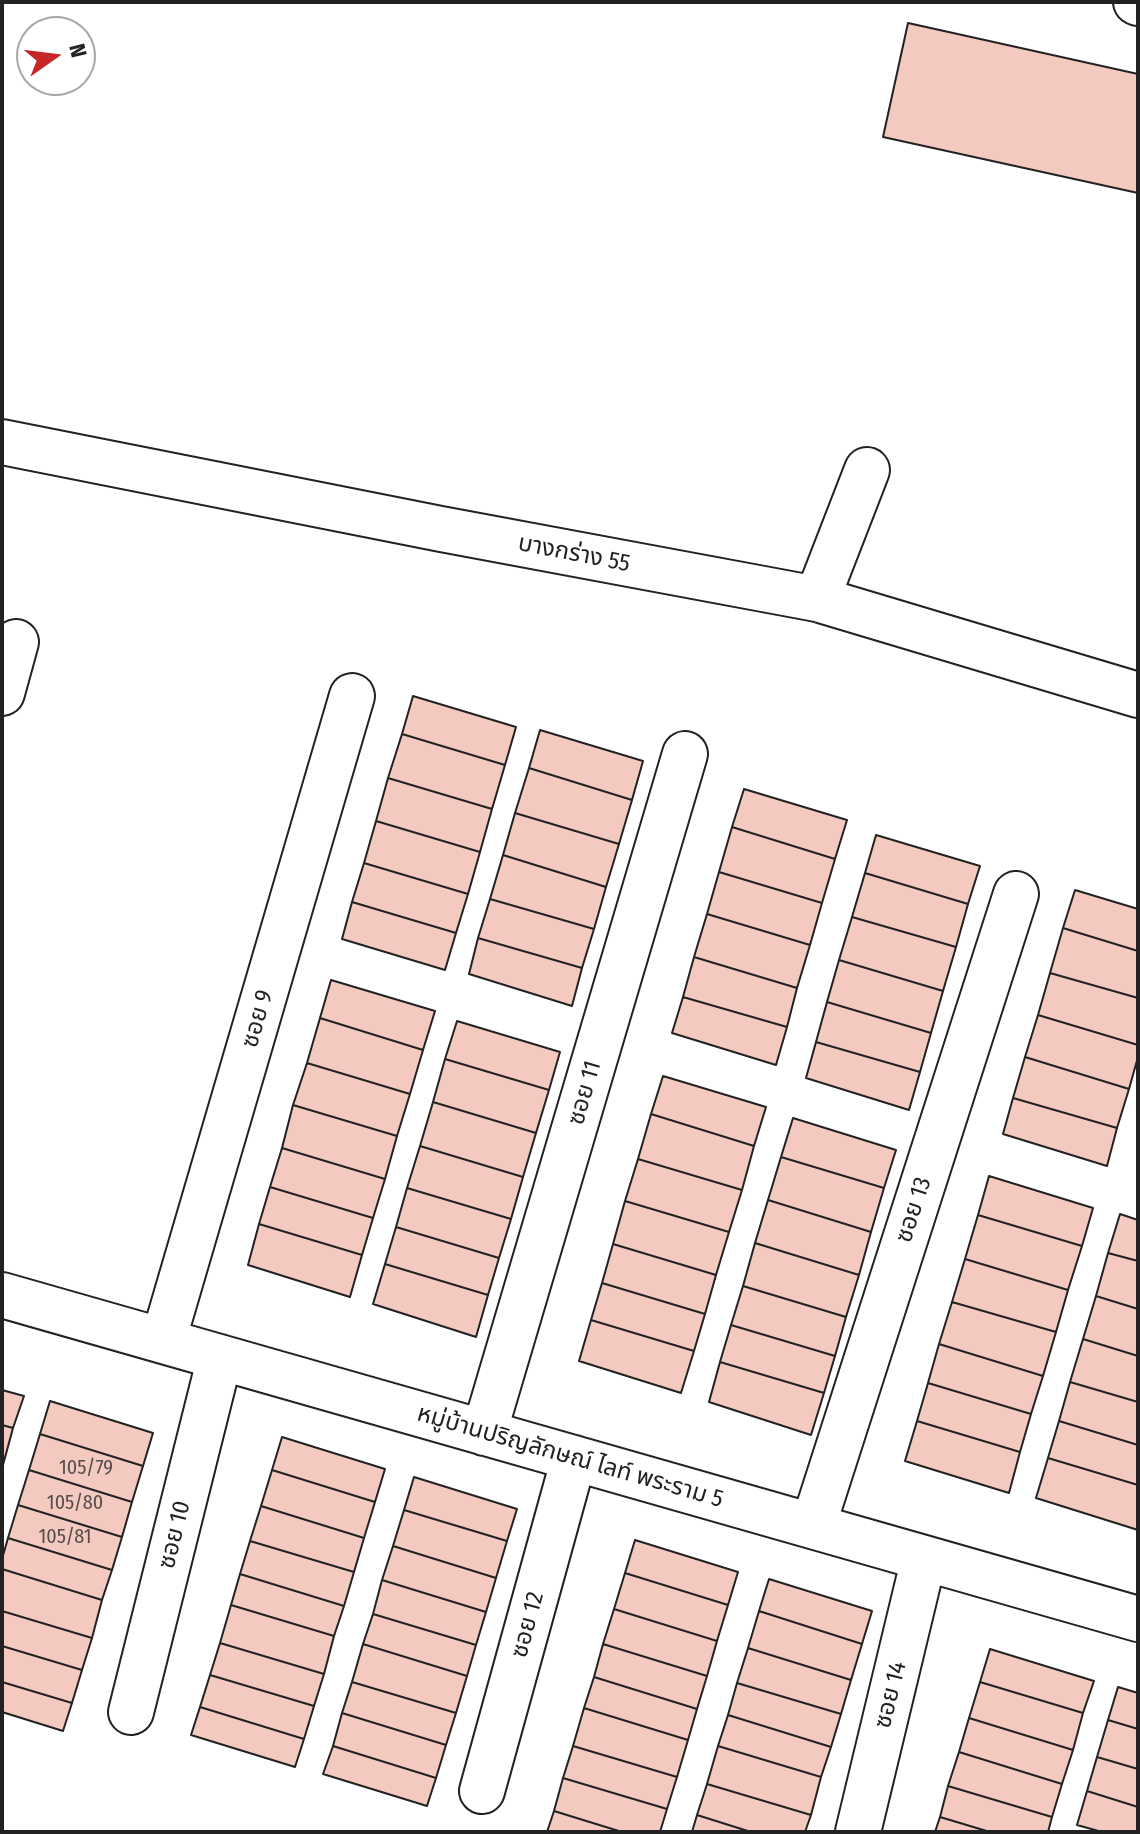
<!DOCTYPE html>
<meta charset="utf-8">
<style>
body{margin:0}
#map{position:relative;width:1140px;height:1834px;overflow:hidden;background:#fff;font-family:"Fira Sans Condensed",sans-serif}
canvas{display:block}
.frame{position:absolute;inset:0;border:4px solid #222;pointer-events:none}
.north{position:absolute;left:16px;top:16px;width:80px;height:80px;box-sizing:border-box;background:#fff;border:2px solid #a7a7a7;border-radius:50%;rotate:76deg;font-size:22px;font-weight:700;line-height:32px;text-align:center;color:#222}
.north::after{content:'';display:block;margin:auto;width:28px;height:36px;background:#c62828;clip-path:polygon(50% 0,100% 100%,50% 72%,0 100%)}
</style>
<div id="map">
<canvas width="1140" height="1834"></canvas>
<div class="frame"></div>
<div class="north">N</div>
</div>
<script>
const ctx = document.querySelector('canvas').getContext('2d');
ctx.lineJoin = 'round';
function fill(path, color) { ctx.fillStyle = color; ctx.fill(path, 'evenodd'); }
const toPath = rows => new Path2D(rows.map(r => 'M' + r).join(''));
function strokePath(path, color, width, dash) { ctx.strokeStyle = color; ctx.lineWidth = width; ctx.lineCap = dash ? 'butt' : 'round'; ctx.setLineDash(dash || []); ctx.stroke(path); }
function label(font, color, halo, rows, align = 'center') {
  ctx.font = font + ' "Fira Sans Condensed","Noto Sans Thai",sans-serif'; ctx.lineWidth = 6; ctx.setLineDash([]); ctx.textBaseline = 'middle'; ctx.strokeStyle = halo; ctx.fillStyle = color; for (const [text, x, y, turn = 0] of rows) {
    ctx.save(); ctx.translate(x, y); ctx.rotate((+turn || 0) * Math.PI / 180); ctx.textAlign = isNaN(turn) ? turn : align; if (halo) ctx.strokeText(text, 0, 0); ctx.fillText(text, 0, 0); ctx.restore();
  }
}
const building = toPath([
 [908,23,1138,74,1138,193,883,137,908,23],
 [413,696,516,727,505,765,402,734,413,696],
 [540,730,643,761,632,800,529,768,540,730],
 [402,734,505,765,492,809,388,778,402,734],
 [529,768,632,800,619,844,515,813,529,768],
 [388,778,492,809,480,852,376,821,388,778],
 [744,789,847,820,835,859,732,827,744,789],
 [515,813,619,844,606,887,503,855,515,813],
 [376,821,480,852,468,894,364,863,376,821],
 [732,827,835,859,822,903,719,872,732,827],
 [876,835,980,866,968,904,865,873,876,835],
 [503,855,606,887,594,929,490,899,503,855],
 [364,863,468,894,456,933,352,902,364,863],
 [719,872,822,903,810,945,707,914,719,872],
 [865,873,968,904,956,947,852,917,865,873],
 [1075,890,1138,909,1138,951,1063,928,1075,890],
 [490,899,594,929,582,968,478,938,490,899],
 [352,902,456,933,445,970,342,939,352,902],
 [707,914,810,945,797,988,694,957,707,914],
 [852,917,956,947,943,991,839,960,852,917],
 [1063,928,1138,951,1138,998,1050,973,1063,928],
 [478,938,582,968,572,1006,469,974,478,938],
 [694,957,797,988,787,1027,683,997,694,957],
 [839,960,943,991,931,1033,827,1002,839,960],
 [1050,973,1138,998,1138,1045,1038,1015,1050,973],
 [331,980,435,1011,423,1050,320,1018,331,980],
 [683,997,787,1027,776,1065,672,1033,683,997],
 [827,1002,931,1033,920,1072,816,1042,827,1002],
 [1038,1015,1138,1045,1138,1057,1129,1089,1025,1057,1038,1015],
 [320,1018,423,1050,410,1094,307,1063,320,1018],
 [457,1021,560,1052,549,1090,445,1059,457,1021],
 [816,1042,920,1072,909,1110,806,1078,816,1042],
 [1025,1057,1129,1089,1117,1128,1013,1098,1025,1057],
 [445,1059,549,1090,536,1133,433,1102,445,1059],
 [307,1063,410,1094,397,1136,293,1105,307,1063],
 [663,1076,766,1107,754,1146,651,1114,663,1076],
 [1013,1098,1117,1128,1107,1166,1003,1134,1013,1098],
 [433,1102,536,1133,523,1177,420,1146,433,1102],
 [293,1105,397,1136,385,1179,282,1148,293,1105],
 [651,1114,754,1146,742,1190,638,1159,651,1114],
 [793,1118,896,1150,884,1188,781,1157,793,1118],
 [420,1146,523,1177,511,1219,407,1188,420,1146],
 [282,1148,385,1179,373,1218,270,1187,282,1148],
 [781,1157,884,1188,871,1232,768,1200,781,1157],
 [638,1159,742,1190,729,1232,625,1201,638,1159],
 [989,1176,1093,1208,1082,1246,978,1215,989,1176],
 [270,1187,373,1218,362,1255,259,1224,270,1187],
 [407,1188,511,1219,499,1258,396,1227,407,1188],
 [768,1200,871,1232,859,1275,755,1243,768,1200],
 [625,1201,729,1232,716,1275,613,1244,625,1201],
 [1120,1214,1138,1220,1138,1261,1108,1253,1120,1214],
 [978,1215,1082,1246,1068,1290,965,1259,978,1215],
 [259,1224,362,1255,350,1297,248,1265,259,1224],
 [396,1227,499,1258,488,1295,385,1264,396,1227],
 [755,1243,859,1275,846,1317,743,1286,755,1243],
 [613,1244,716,1275,705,1314,602,1283,613,1244],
 [1108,1253,1138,1261,1138,1309,1096,1296,1108,1253],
 [965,1259,1068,1290,1056,1332,952,1302,965,1259],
 [385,1264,488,1295,476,1337,373,1304,385,1264],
 [602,1283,705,1314,694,1351,591,1320,602,1283],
 [743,1286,846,1317,835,1356,731,1325,743,1286],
 [1096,1296,1138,1309,1138,1356,1083,1339,1096,1296],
 [952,1302,1056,1332,1043,1376,939,1344,952,1302],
 [591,1320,694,1351,681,1393,579,1361,591,1320],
 [731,1325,835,1356,824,1393,720,1362,731,1325],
 [1083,1339,1138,1356,1138,1402,1070,1382,1083,1339],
 [939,1344,1043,1376,1031,1414,928,1383,939,1344],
 [720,1362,824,1393,811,1435,709,1402,720,1362],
 [1070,1382,1138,1402,1138,1445,1059,1421,1070,1382],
 [928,1383,1031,1414,1020,1452,917,1421,928,1383],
 [2,1390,24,1396,13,1428,2,1425,2,1390],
 [50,1401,153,1433,143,1466,40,1434,50,1401],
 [917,1421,1020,1452,1009,1493,905,1461,917,1421],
 [1059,1421,1138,1445,1138,1485,1048,1458,1059,1421],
 [2,1425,13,1428,3,1465,2,1465,2,1425],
 [40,1434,143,1466,132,1502,29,1470,40,1434],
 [282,1437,385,1469,375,1502,272,1470,282,1437],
 [1048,1458,1138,1485,1138,1530,1036,1498,1048,1458],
 [29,1470,132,1502,122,1537,18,1505,29,1470],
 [272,1470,375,1502,364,1538,261,1506,272,1470],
 [414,1477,517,1509,507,1541,404,1510,414,1477],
 [18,1505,122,1537,112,1570,8,1538,18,1505],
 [261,1506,364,1538,354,1572,250,1541,261,1506],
 [404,1510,507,1541,496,1578,393,1546,404,1510],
 [8,1538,112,1570,102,1600,2,1569,2,1559,8,1538],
 [635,1540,738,1572,728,1605,625,1573,635,1540],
 [250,1541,354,1572,344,1606,240,1574,250,1541],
 [393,1546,496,1578,486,1612,382,1580,393,1546],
 [2,1569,102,1600,92,1638,2,1611,2,1569],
 [625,1573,728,1605,717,1641,614,1609,625,1573],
 [240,1574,344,1606,334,1636,231,1605,240,1574],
 [769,1579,872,1611,862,1644,759,1611,769,1579],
 [382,1580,486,1612,476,1645,373,1614,382,1580],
 [231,1605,334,1636,324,1674,220,1643,231,1605],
 [614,1609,717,1641,707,1676,603,1644,614,1609],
 [2,1611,92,1638,82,1670,2,1646,2,1611],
 [759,1611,862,1644,851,1680,748,1648,759,1611],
 [373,1614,476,1645,467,1676,363,1644,373,1614],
 [220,1643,324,1674,314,1706,210,1675,220,1643],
 [363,1644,467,1676,456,1713,352,1682,363,1644],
 [603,1644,707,1676,697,1709,594,1677,603,1644],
 [2,1646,82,1670,72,1703,2,1682,2,1646],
 [748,1648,851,1680,841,1714,737,1683,748,1648],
 [990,1649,1094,1681,1083,1713,980,1682,990,1649],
 [210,1675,314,1706,304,1739,200,1707,210,1675],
 [594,1677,697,1709,688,1740,584,1708,594,1677],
 [2,1682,72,1703,63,1731,2,1712,2,1682],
 [352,1682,456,1713,446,1745,342,1713,352,1682],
 [980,1682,1083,1713,1073,1750,969,1718,980,1682],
 [737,1683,841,1714,831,1747,728,1715,737,1683],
 [1118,1687,1138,1693,1138,1729,1108,1720,1118,1687],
 [200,1707,304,1739,295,1767,191,1735,200,1707],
 [584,1708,688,1740,677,1777,573,1746,584,1708],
 [342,1713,446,1745,436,1778,333,1746,342,1713],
 [728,1715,831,1747,821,1777,718,1746,728,1715],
 [969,1718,1073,1750,1062,1784,959,1752,969,1718],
 [1108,1720,1138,1729,1138,1769,1097,1757,1108,1720],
 [333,1746,436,1778,427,1806,323,1774,333,1746],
 [573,1746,677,1777,667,1809,563,1778,573,1746],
 [718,1746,821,1777,811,1815,707,1784,718,1746],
 [959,1752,1062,1784,1052,1817,948,1786,959,1752],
 [1097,1757,1138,1769,1138,1807,1087,1791,1097,1757],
 [563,1778,667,1809,660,1832,622,1832,554,1811,563,1778],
 [707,1784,811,1815,805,1832,751,1832,697,1815,707,1784],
 [948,1786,1052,1817,1048,1832,990,1832,940,1817,948,1786],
 [1087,1791,1138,1807,1138,1832,1102,1832,1077,1825,1087,1791],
 [554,1811,622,1832,547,1832,554,1811],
 [697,1815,751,1832,692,1832,697,1815],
 [940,1817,990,1832,935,1832,940,1817]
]);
fill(building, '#f3c9c0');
strokePath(building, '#222', 2);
const street = toPath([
 [1136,2,1138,3],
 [2,442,441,529,817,599,1138,695],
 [817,599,867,470],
 [2,693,16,642],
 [2,1295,1138,1619],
 [163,1341,352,696],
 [484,1433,685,754],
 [813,1526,1016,894],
 [131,1712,220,1357],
 [482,1791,574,1458],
 [858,1832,924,1558]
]);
strokePath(street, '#222', 48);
strokePath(street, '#fff', 44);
label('20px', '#564c4a', null, [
 ["105/79",86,1468],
 ["105/80",75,1503],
 ["105/81",65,1537]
]);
label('24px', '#222', '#fff', [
 ["บางกร่าง 55",574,554,11],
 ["ซอย 9",258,1019,-74],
 ["ซอย 11",585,1093,-74],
 ["ซอย 13",914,1210,-72],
 ["หมู่บ้านปริญลักษณ์ ไลท์ พระราม 5",570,1457,16],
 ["ซอย 10",175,1535,-76],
 ["ซอย 12",528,1625,-75],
 ["ซอย 14",891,1695,-76]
]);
</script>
